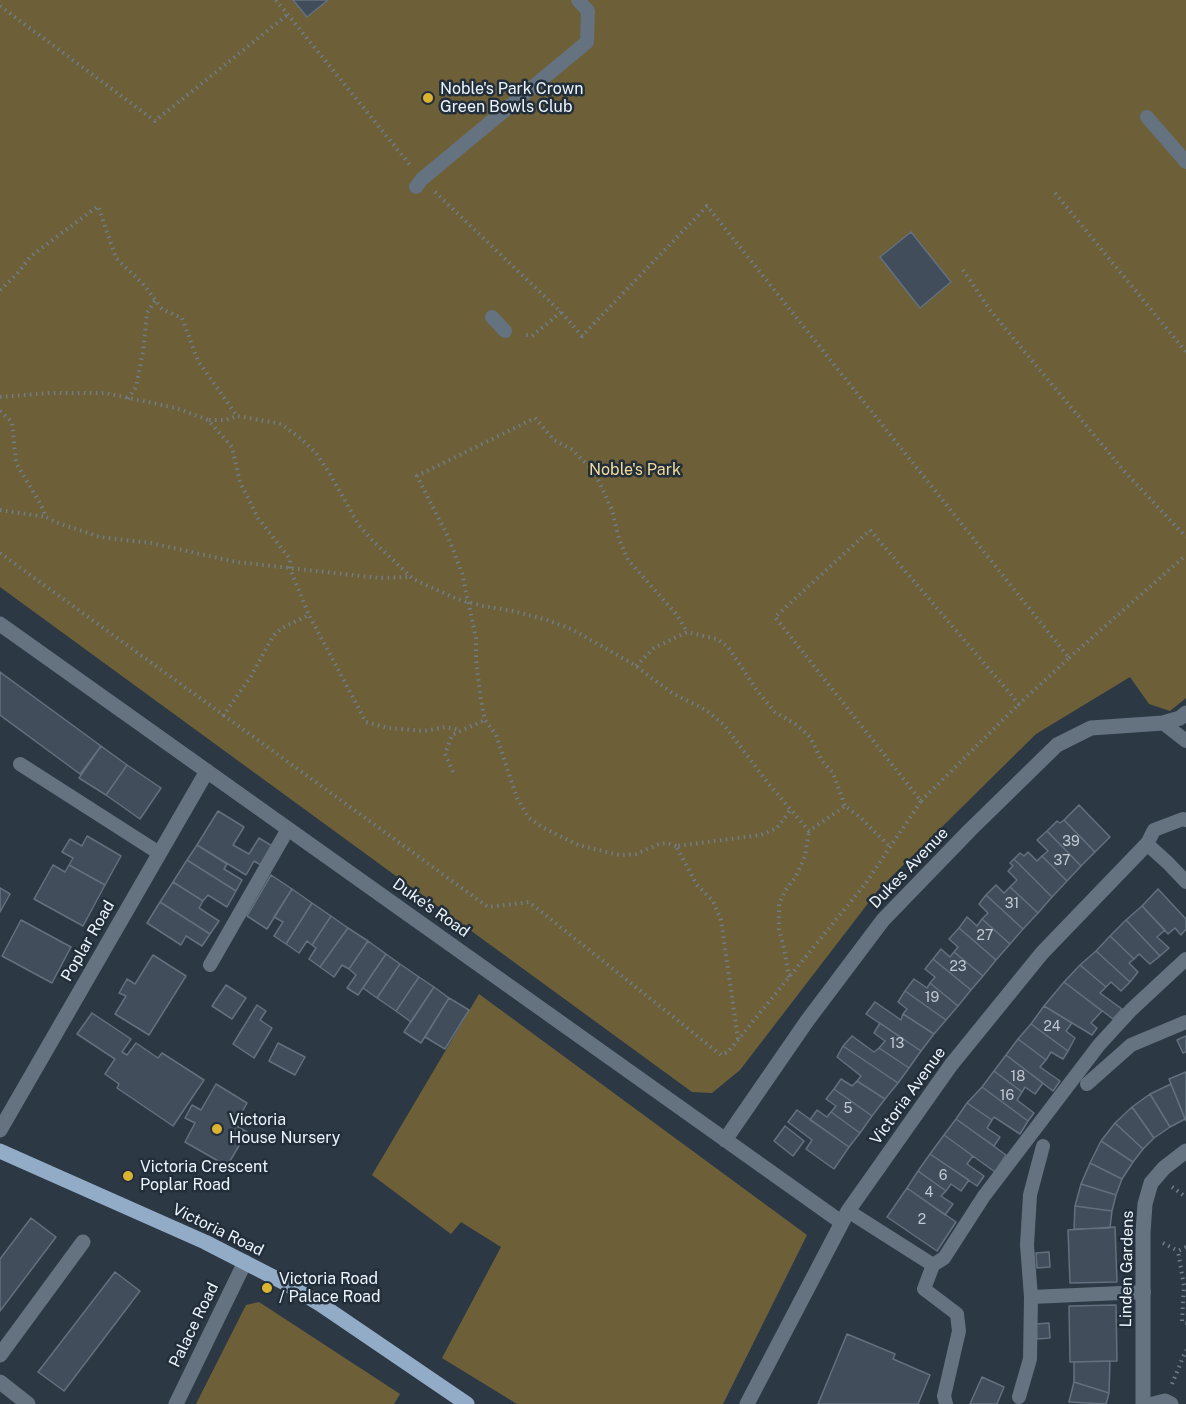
<!DOCTYPE html>
<style>
body{margin:0}
canvas{display:block;background:#2c3844}
</style>
<canvas width="1186" height="1404"></canvas>
<script>
const ctx = document.querySelector('canvas').getContext('2d');
ctx.lineJoin = 'round';
function fill(path, color) { ctx.fillStyle = color; ctx.fill(path, 'evenodd'); }
const toPath = rows => new Path2D(rows.map(r => 'M' + r).join(''));
function strokePath(path, color, width, dash) { ctx.strokeStyle = color; ctx.lineWidth = width; ctx.lineCap = dash ? 'butt' : 'round'; ctx.setLineDash(dash || []); ctx.stroke(path); }
function label(font, color, halo, rows, align = 'center') {
  ctx.font = font + ' "Public Sans",sans-serif'; ctx.lineWidth = 5; ctx.setLineDash([]); ctx.textBaseline = 'middle'; ctx.strokeStyle = halo; ctx.fillStyle = color; for (const [text, x, y, turn = 0] of rows) {
    ctx.save(); ctx.translate(x, y); ctx.rotate((+turn || 0) * Math.PI / 180); ctx.textAlign = isNaN(turn) ? turn : align; if (halo) ctx.strokeText(text, 0, 0); ctx.fillText(text, 0, 0); ctx.restore();
  }
}
fill(toPath([
 [0,0,1186,0,1186,698,1170,711,1149,704,1130,677,1036,734,879,889,740,1070,712,1093,692,1092,0,587],
 [479,994,807,1235,723,1404,517,1404,442,1358,501,1247,461,1222,451,1234,372,1175],
 [259,1302,400,1394,394,1404,196,1404,246,1305]
]), '#6d6039');
const building = toPath([
 [293,0,328,0,307,17,293,0],
 [911,232,951,282,920,308,880,257,911,232],
 [0,672,101,746,80,774,0,715,0,672],
 [101,746,127,765,106,795,79,778,101,746],
 [127,765,161,788,140,819,106,795,127,765],
 [1079,805,1110,837,1095,852,1064,820,1079,805],
 [218,811,244,827,233,845,249,854,259,838,272,846,261,865,254,861,246,875,197,845,218,811],
 [1064,820,1095,852,1081,866,1047,831,1057,821,1060,823,1064,820],
 [1047,831,1081,866,1067,881,1042,856,1048,851,1037,840,1047,831],
 [87,836,121,856,105,885,69,865,73,858,62,852,70,839,82,846,87,836],
 [197,845,227,864,224,869,242,880,236,891,187,860,197,845],
 [1028,852,1037,861,1042,856,1067,881,1052,897,1014,859,1020,853,1024,856,1028,852],
 [1014,859,1052,897,1038,913,1010,887,1017,880,1008,871,1013,866,1010,863,1014,859],
 [187,860,236,891,227,907,208,895,203,901,173,882,187,860],
 [53,865,65,872,69,865,105,885,83,926,34,899,53,865],
 [271,875,292,889,267,929,247,916,271,875],
 [173,882,203,901,199,908,219,921,210,934,160,902,173,882],
 [996,885,1004,893,1010,887,1038,913,1023,929,986,895,996,885],
 [0,888,10,894,0,912,0,888],
 [292,889,312,903,286,944,274,936,283,922,274,917,292,889],
 [1158,889,1186,919,1186,929,1181,935,1175,928,1168,934,1142,906,1158,889],
 [986,895,1023,929,1010,944,982,919,988,913,979,904,986,895],
 [160,902,210,934,202,946,186,936,181,945,147,923,160,902],
 [312,903,331,916,312,945,307,941,299,953,286,944,312,903],
 [1142,906,1165,930,1157,937,1169,948,1160,956,1126,920,1142,906],
 [331,916,348,928,320,967,309,959,316,948,312,945,331,916],
 [967,917,977,926,982,919,1010,944,996,960,959,928,967,917],
 [21,920,71,947,52,983,2,956,21,920],
 [1126,920,1160,956,1150,964,1139,954,1134,959,1110,936,1126,920],
 [348,928,368,941,349,969,342,965,334,977,320,967,348,928],
 [959,928,996,960,983,976,954,952,958,947,949,939,959,928],
 [1110,936,1134,959,1129,963,1138,972,1130,982,1096,951,1110,936],
 [368,941,386,954,358,995,347,988,356,975,349,969,368,941],
 [941,949,950,957,954,952,983,976,971,990,933,959,941,949],
 [1096,951,1130,982,1121,991,1111,982,1106,987,1080,965,1096,951],
 [386,954,400,964,377,998,363,988,386,954],
 [153,955,186,976,149,1035,115,1014,126,996,119,993,127,979,135,984,153,955],
 [933,959,971,990,958,1006,930,983,935,977,925,969,933,959],
 [400,964,419,977,396,1011,377,998,400,964],
 [1080,965,1106,987,1100,993,1122,1009,1113,1019,1064,982,1080,965],
 [419,977,434,987,411,1022,396,1011,419,977],
 [914,979,927,988,930,983,958,1006,946,1020,905,991,914,979],
 [1064,982,1102,1011,1091,1023,1097,1028,1092,1035,1044,1006,1064,982],
 [226,985,246,998,232,1019,212,1006,226,985],
 [434,987,449,998,421,1043,404,1032,434,987],
 [905,991,946,1020,934,1034,903,1014,907,1009,898,1002,905,991],
 [449,998,469,1010,445,1049,425,1037,449,998],
 [875,1002,901,1020,903,1014,934,1034,921,1051,866,1014,875,1002],
 [257,1005,266,1011,260,1020,272,1028,254,1058,233,1044,257,1005],
 [1044,1006,1072,1023,1066,1031,1075,1038,1068,1051,1031,1024,1044,1006],
 [92,1013,131,1039,122,1052,127,1055,136,1043,158,1058,162,1053,204,1080,173,1126,117,1088,119,1084,105,1074,115,1059,77,1034,92,1013],
 [880,1023,921,1051,909,1068,879,1048,885,1041,874,1033,880,1023],
 [1031,1024,1068,1051,1063,1059,1051,1052,1046,1060,1018,1039,1031,1024],
 [852,1036,874,1052,879,1048,909,1068,898,1083,843,1046,852,1036],
 [1186,1036,1186,1052,1183,1053,1177,1040,1186,1036],
 [1018,1039,1046,1060,1040,1067,1060,1081,1053,1091,1006,1055,1018,1039],
 [278,1043,305,1057,295,1075,269,1061,278,1043],
 [843,1046,898,1083,885,1099,857,1081,861,1076,837,1057,843,1046],
 [1006,1055,1043,1083,1035,1094,1025,1087,1022,1092,994,1071,1006,1055],
 [994,1071,1022,1092,1017,1100,1034,1113,1028,1121,982,1087,994,1071],
 [1186,1072,1186,1121,1169,1079,1186,1072],
 [841,1079,852,1086,857,1081,885,1099,872,1116,834,1089,841,1079],
 [216,1084,247,1103,235,1125,247,1132,227,1166,185,1142,195,1123,185,1118,192,1105,201,1110,216,1084],
 [1171,1084,1185,1119,1170,1127,1150,1094,1171,1084],
 [982,1087,1028,1121,1020,1134,994,1117,992,1120,967,1103,982,1087],
 [834,1089,872,1116,860,1133,831,1112,836,1106,826,1099,834,1089],
 [1150,1094,1170,1127,1154,1138,1132,1107,1150,1094],
 [967,1103,992,1120,987,1128,1000,1137,994,1146,956,1119,967,1103],
 [1132,1107,1154,1138,1143,1149,1115,1123,1132,1107],
 [797,1110,849,1147,834,1169,806,1149,812,1140,788,1122,797,1110],
 [817,1110,827,1117,831,1112,860,1133,849,1147,810,1120,817,1110],
 [956,1119,1006,1155,995,1172,944,1135,956,1119],
 [1115,1123,1143,1149,1133,1162,1101,1141,1115,1123],
 [785,1126,804,1141,793,1156,774,1141,785,1126],
 [944,1135,973,1156,967,1164,984,1176,977,1186,930,1154,944,1135],
 [1101,1141,1133,1162,1122,1179,1090,1163,1101,1141],
 [930,1154,969,1180,961,1191,951,1184,946,1191,918,1171,930,1154],
 [1090,1163,1122,1179,1116,1195,1081,1184,1090,1163],
 [918,1171,946,1191,941,1196,953,1204,945,1215,907,1188,918,1171],
 [1081,1184,1116,1195,1112,1211,1075,1206,1081,1184],
 [907,1188,956,1222,937,1251,887,1217,907,1188],
 [1075,1206,1112,1211,1110,1228,1074,1229,1075,1206],
 [31,1218,56,1237,0,1311,0,1259,31,1218],
 [1115,1227,1117,1282,1070,1283,1068,1230,1115,1227],
 [1049,1252,1050,1267,1037,1268,1036,1253,1049,1252],
 [115,1272,140,1291,64,1391,38,1372,115,1272],
 [1116,1305,1117,1361,1070,1362,1069,1306,1116,1305],
 [1049,1323,1050,1338,1037,1339,1036,1324,1049,1323],
 [847,1334,895,1354,893,1359,930,1375,918,1404,818,1404,847,1334],
 [1110,1361,1109,1393,1074,1382,1074,1362,1110,1361],
 [982,1377,1004,1387,997,1404,970,1404,982,1377],
 [1074,1382,1109,1393,1106,1404,1069,1402,1074,1382]
]);
fill(building, '#414d5a');
strokePath(building, '#63707e', 1.5);
strokePath(toPath([
 [276,0,410,165],
 [0,6,155,121,287,15],
 [435,192,561,312,532,336,522,334],
 [1055,193,1186,352],
 [963,270,990,310,1124,471,1186,537],
 [0,290,17,274,31,256,98,206,116,258,144,285,162,309,182,318,198,361,237,416,281,424,300,438,316,453,330,474,358,524,372,540,413,579,457,599,483,606,513,611,547,620,571,629,605,648,633,664,672,693,706,710,724,725,768,783,809,831,845,806,860,817,890,847],
 [0,397,50,393,105,393,176,408,208,420,232,447,240,482,258,518,290,559,290,569,309,615],
 [128,399,136,387,143,352,147,313,155,301],
 [0,411,12,422,16,463,41,505,46,517,55,522,100,537,151,543,236,562,379,578,410,577],
 [209,420,226,420,237,416],
 [0,510,46,517],
 [0,553,488,907,529,902,721,1055,728,1052,866,883,921,801,775,617,870,530,1019,704,1069,658,707,206,582,336,561,312],
 [1069,658,1186,555],
 [636,666,654,648,687,632,717,639,728,647,758,692,775,712,797,725,810,737,822,761,833,773,845,806],
 [223,716,251,676,273,636,282,628,309,615,366,722,388,728,424,731,446,727,460,730],
 [453,772,445,754,452,735,485,720],
 [921,801,1019,704],
 [676,846,667,843,659,844,636,854,619,855,578,845,542,827,529,818,517,798,496,735,485,720,481,701,476,660,476,638,462,573,448,537,417,476,535,418,554,440,571,449,594,471,612,510,619,539,628,560,677,615,687,632],
 [789,977,784,948,779,929,779,904,785,891,796,876,805,856,809,831],
 [738,1039,721,920,713,901,697,885,676,846,761,835,777,828,791,809],
 [1172,1187,1186,1197],
 [1163,1243,1178,1251],
 [1186,1247,1178,1251,1184,1286,1182,1322,1186,1323],
 [1172,1384,1186,1350]
]), '#717c86', 4, [1.5, 4.5]);
strokePath(toPath([
 [1147,117,1186,162],
 [416,187,422,179,587,42,588,11,578,0],
 [492,317,505,331],
 [1163,723,1186,741],
 [20,764,159,853],
 [1186,820,1183,819,1154,830,1147,844,1168,863,1186,882],
 [210,965,288,829],
 [1087,1084,1131,1045,1186,1022],
 [848,1211,933,1265],
 [1031,1297,1144,1292],
 [1019,1397,1030,1359,1031,1297,1027,1245,1030,1195,1043,1146],
 [946,1404,944,1396,959,1331,957,1314,924,1289,933,1265,944,1258,984,1196,1099,1045,1131,1010,1186,959]
]), '#657280', 14);
strokePath(toPath([
 [0,624,841,1222],
 [0,1130,207,771],
 [725,1140,807,1021,883,920,970,830,1057,745,1091,728,1163,723,1180,718,1186,713],
 [0,1355,83,1242],
 [0,1382,28,1404],
 [176,1404,245,1262],
 [747,1404,848,1211,951,1065,1042,953,1147,844],
 [1143,1404,1143,1233,1145,1204,1151,1183,1164,1168,1186,1151],
 [1153,1404,1165,1401,1171,1404]
]), '#657280', 15);
strokePath(toPath([
 [0,1151,205,1242,283,1282,320,1304,467,1404]
]), '#92acc8', 15);
for (const [x, y, r, color] of [
 [428,98,6,"#dab333"],
 [217,1129,6,"#dab333"],
 [128,1176,6,"#dab333"],
 [267,1288,6,"#dab333"]
]) { const dot = new Path2D(); dot.arc(x, y, r, 0, 2 * Math.PI); ctx.fillStyle = color; ctx.fill(dot); strokePath(dot, '#222e39', 2); }
label('14px', '#c1cad4', null, [
 ["39",1071,842],
 ["37",1062,861],
 ["31",1012,904],
 ["27",985,936],
 ["23",958,967],
 ["19",932,998],
 ["24",1052,1027],
 ["13",897,1044],
 ["18",1018,1077],
 ["16",1007,1096],
 ["5",848,1109],
 ["6",943,1176],
 ["4",929,1193],
 ["2",922,1220]
]);
label('16px', '#ecf4fc', '#222e39', [
 ["Noble's Park Crown",440,89],
 ["Green Bowls Club",440,107],
 ["Victoria",229,1120],
 ["House Nursery",229,1138],
 ["Victoria Crescent",140,1167],
 ["Poplar Road",140,1185],
 ["Victoria Road",279,1279],
 ["/ Palace Road",279,1297]
], 'left');
label('16px', '#f3dc99', '#222e39', [
 ["Noble's Park",635,470]
]);
label('16px', '#ecf4fc', '#222e39', [
 ["Dukes Avenue",909,868,-46],
 ["Duke's Road",431,908,35],
 ["Poplar Road",88,941,-60],
 ["Victoria Avenue",908,1096,-54],
 ["Victoria Road",218,1230,26],
 ["Linden Gardens",1127,1269,-89],
 ["Palace Road",194,1325,-64]
]);
</script>
